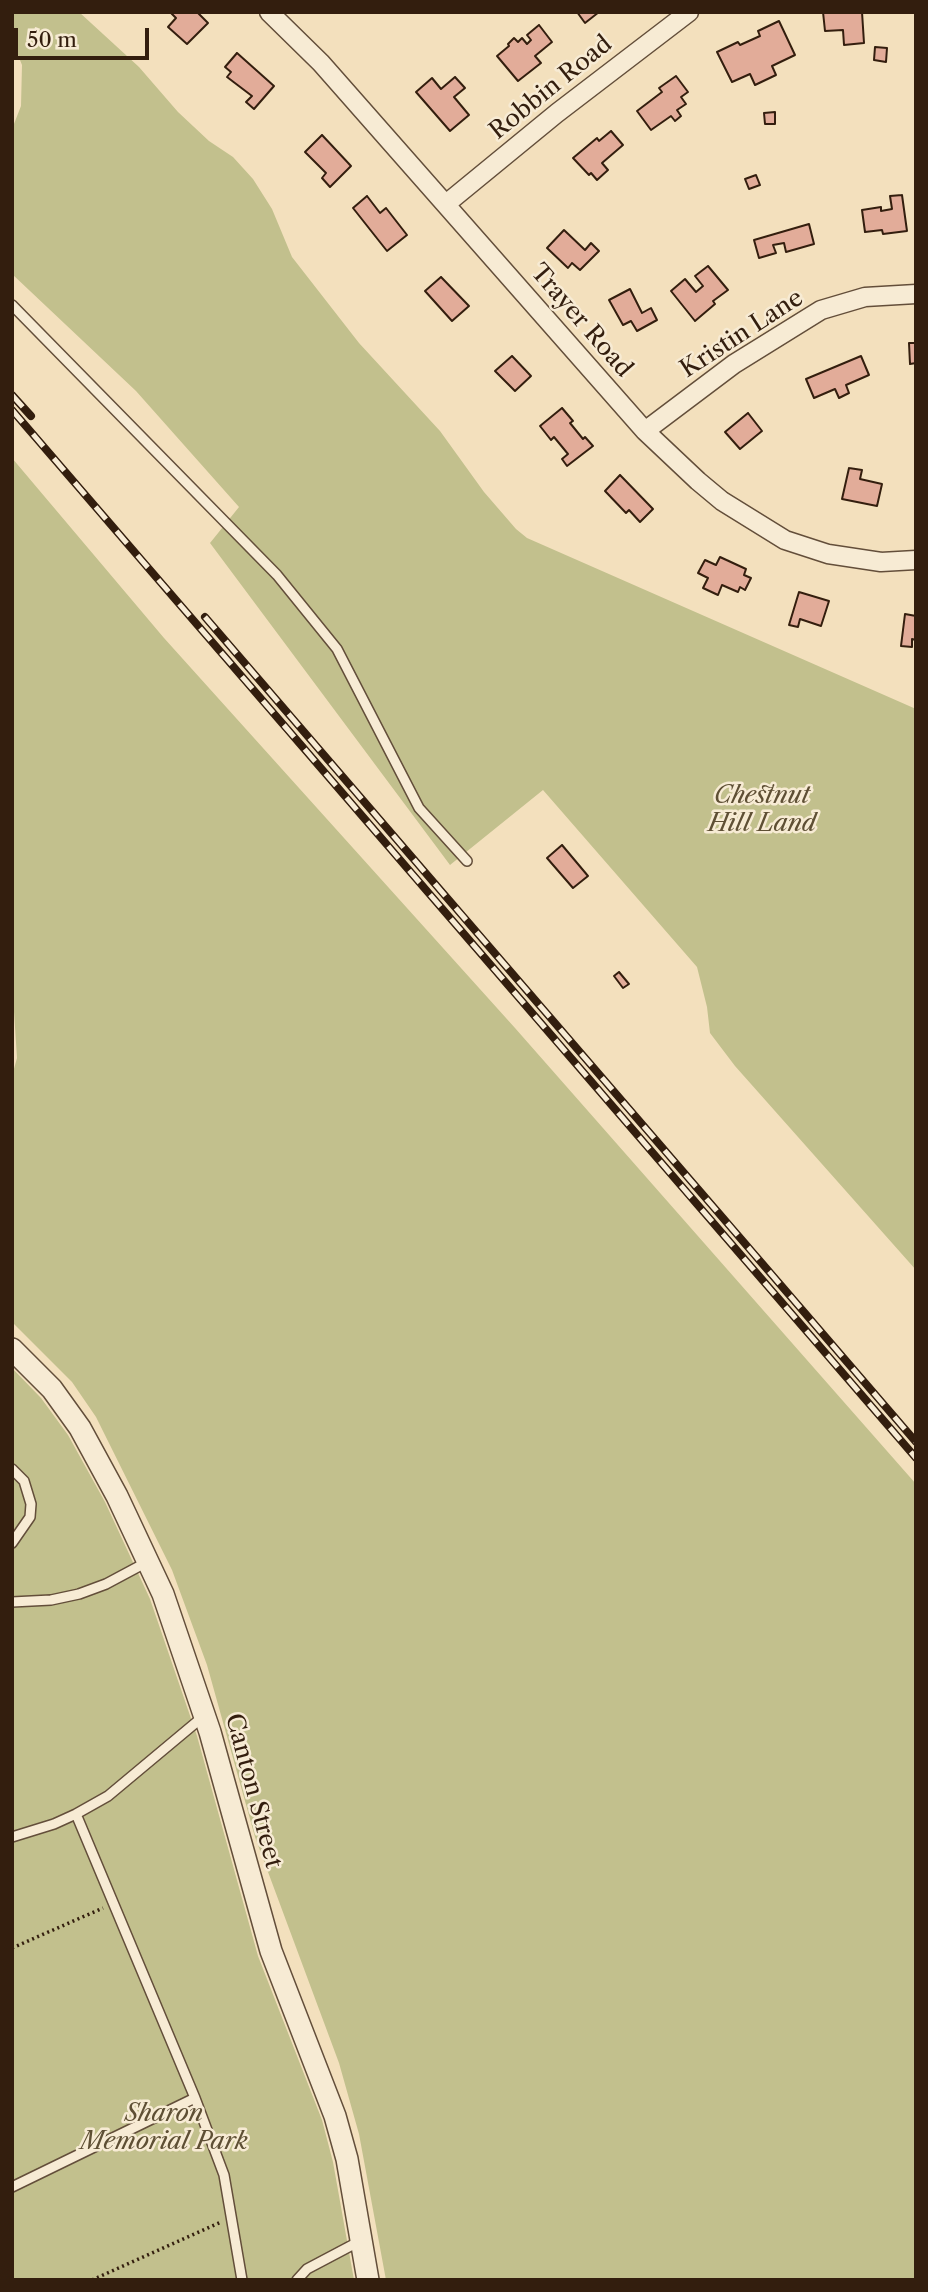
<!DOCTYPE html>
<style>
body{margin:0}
#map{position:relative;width:928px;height:2292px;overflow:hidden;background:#f3e0bd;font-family:"Libre Caslon Text",serif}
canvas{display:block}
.frame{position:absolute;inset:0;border:14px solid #331e0e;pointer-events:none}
.scale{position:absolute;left:14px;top:28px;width:135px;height:32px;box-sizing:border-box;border:4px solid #331e0e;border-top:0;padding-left:9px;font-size:21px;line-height:24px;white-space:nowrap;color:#331e0e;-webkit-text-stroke:5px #f7ebd4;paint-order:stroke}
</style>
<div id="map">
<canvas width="928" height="2292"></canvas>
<div class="frame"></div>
<div class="scale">50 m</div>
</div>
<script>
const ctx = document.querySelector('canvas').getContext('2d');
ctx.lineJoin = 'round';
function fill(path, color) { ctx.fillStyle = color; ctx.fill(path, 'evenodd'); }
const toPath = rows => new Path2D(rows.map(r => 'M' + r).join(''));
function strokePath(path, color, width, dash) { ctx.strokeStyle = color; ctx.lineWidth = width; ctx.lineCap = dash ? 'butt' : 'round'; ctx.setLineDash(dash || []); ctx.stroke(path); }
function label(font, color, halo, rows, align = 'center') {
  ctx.font = font + ' "Libre Caslon Text",serif'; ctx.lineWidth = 5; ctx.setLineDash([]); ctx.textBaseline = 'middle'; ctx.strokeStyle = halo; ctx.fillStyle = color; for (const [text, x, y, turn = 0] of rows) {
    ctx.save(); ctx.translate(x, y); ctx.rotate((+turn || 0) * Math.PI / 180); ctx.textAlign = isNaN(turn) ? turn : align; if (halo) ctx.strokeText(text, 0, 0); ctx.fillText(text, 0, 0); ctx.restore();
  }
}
fill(toPath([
 [12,12,79,12,139,67,178,112,209,141,233,157,253,179,272,209,292,257,359,343,440,431,484,492,516,529,527,538,916,709,916,1270,735,1066,710,1033,707,1007,697,967,543,790,450,865,210,543,239,507,136,391,12,274,12,129,21,106,22,65,12,40],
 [12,458,164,638,515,1028,916,1484,916,2280,386,2280,359,2134,339,2063,255,1837,207,1665,172,1570,96,1417,72,1382,12,1322,12,1076,17,1058,12,981],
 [12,1368,41,1398,68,1435,105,1502,150,1599,197,1736,258,1956,322,2120,333,2162,354,2280,12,2280]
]), '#c2c08d');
const building = toPath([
 [170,12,197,12,208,23,187,44,168,27,176,18,170,12],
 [577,12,599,12,585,23,577,12],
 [823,12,862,12,864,43,844,45,843,30,825,31,823,12],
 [779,21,795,55,772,66,776,75,755,85,750,74,732,82,717,52,738,42,740,45,760,36,758,31,779,21],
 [539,25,552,42,535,56,541,63,518,81,497,56,509,46,508,44,514,38,518,42,522,38,527,44,531,40,527,35,539,25],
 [875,47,887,48,886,62,874,60,875,47],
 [237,53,274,86,254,109,246,102,252,96,227,77,231,72,225,67,237,53],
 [676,76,688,92,681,97,686,104,677,110,681,116,675,121,671,116,651,130,637,111,662,92,659,88,676,76],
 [455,77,465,88,454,97,469,115,450,131,416,92,432,78,441,89,455,77],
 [775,112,775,124,765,124,764,113,775,112],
 [611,131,623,145,602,163,608,170,597,180,591,173,589,175,573,158,597,138,599,141,611,131],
 [322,135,351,166,330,187,322,178,326,173,305,152,322,135],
 [756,175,760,185,749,189,745,179,756,175],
 [902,195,907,231,883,234,882,230,865,232,862,210,881,207,881,211,892,209,890,196,902,195],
 [367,196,380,213,386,208,407,235,387,251,353,208,367,196],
 [809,224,814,244,786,252,784,243,773,245,776,253,759,258,754,240,809,224],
 [564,230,585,250,591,243,599,251,580,270,572,263,568,268,547,248,564,230],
 [708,266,728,290,713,301,715,304,695,321,671,291,685,279,696,292,703,286,695,276,708,266],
 [441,277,469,306,452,321,425,291,441,277],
 [630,289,642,313,651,308,657,320,637,331,631,321,623,325,609,300,630,289],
 [909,343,916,343,916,363,910,364,909,343],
 [512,356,531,376,515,391,495,371,512,356],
 [861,356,869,375,846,385,849,393,839,398,835,389,814,398,806,379,861,356],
 [562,408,573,421,570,423,583,439,585,437,593,446,567,466,562,459,568,454,554,437,551,440,540,426,562,408],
 [748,413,762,431,740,449,725,432,748,413],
 [849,468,862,470,860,479,882,484,877,506,842,499,849,468],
 [620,475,653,509,640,522,629,510,626,513,605,491,620,475],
 [720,557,746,569,744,575,751,578,745,590,740,587,738,592,722,585,718,595,703,588,708,578,698,573,705,560,716,565,720,557],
 [799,592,829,601,821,626,800,619,798,627,789,625,799,592],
 [905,614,916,616,916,640,912,639,912,647,901,646,905,614],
 [562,845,588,876,573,888,547,858,562,845],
 [619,972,629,984,623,988,614,976,619,972]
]);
fill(building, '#e2ac99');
strokePath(building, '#331e0e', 2);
const service = toPath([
 [12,305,277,575,337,649,419,808,467,861],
 [12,1469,24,1481,31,1504,30,1517,12,1543],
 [12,1602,51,1600,79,1594,106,1584,149,1561],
 [76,1814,108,1796,205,1715],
 [12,1837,54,1824,76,1814,195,2098,12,2187],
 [195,2098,224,2175,242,2280],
 [297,2280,307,2269,360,2241]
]);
const minor = toPath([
 [269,12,321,63,645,431,698,481,722,501,785,540,828,554,881,562,916,560],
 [446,204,557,113,689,12],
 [645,431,734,364,821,310,865,297,916,294]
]);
const tertiary = toPath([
 [12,1349,52,1389,80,1428,117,1496,163,1594,210,1732,271,1951,335,2116,347,2159,368,2280]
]);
strokePath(service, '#634e3a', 12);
strokePath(minor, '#634e3a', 21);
strokePath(tertiary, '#634e3a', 24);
strokePath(toPath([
 [12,1948,103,1908],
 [92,2280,221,2222]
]), '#331e0e', 3.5, [2, 3.5]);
strokePath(service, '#f7ebd4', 9);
strokePath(minor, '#f7ebd4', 18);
strokePath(tertiary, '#f7ebd4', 21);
const rail = toPath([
 [12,395,31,416],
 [12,410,916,1458],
 [205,617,916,1442]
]);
strokePath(rail, '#331e0e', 8);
strokePath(rail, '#f7ebd4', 5, [16]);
label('24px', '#331e0e', '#f7ebd4', [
 ["Robbin Road",551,88,-39],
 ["Trayer Road",581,321,49],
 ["Kristin Lane",742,334,-33],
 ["Canton Street",253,1791,75]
]);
label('italic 24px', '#5e4f34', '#f7ebd4', [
 ["Chestnut",762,796],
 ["Hill Land",762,824],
 ["Sharon",164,2114],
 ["Memorial Park",164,2142]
]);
</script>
